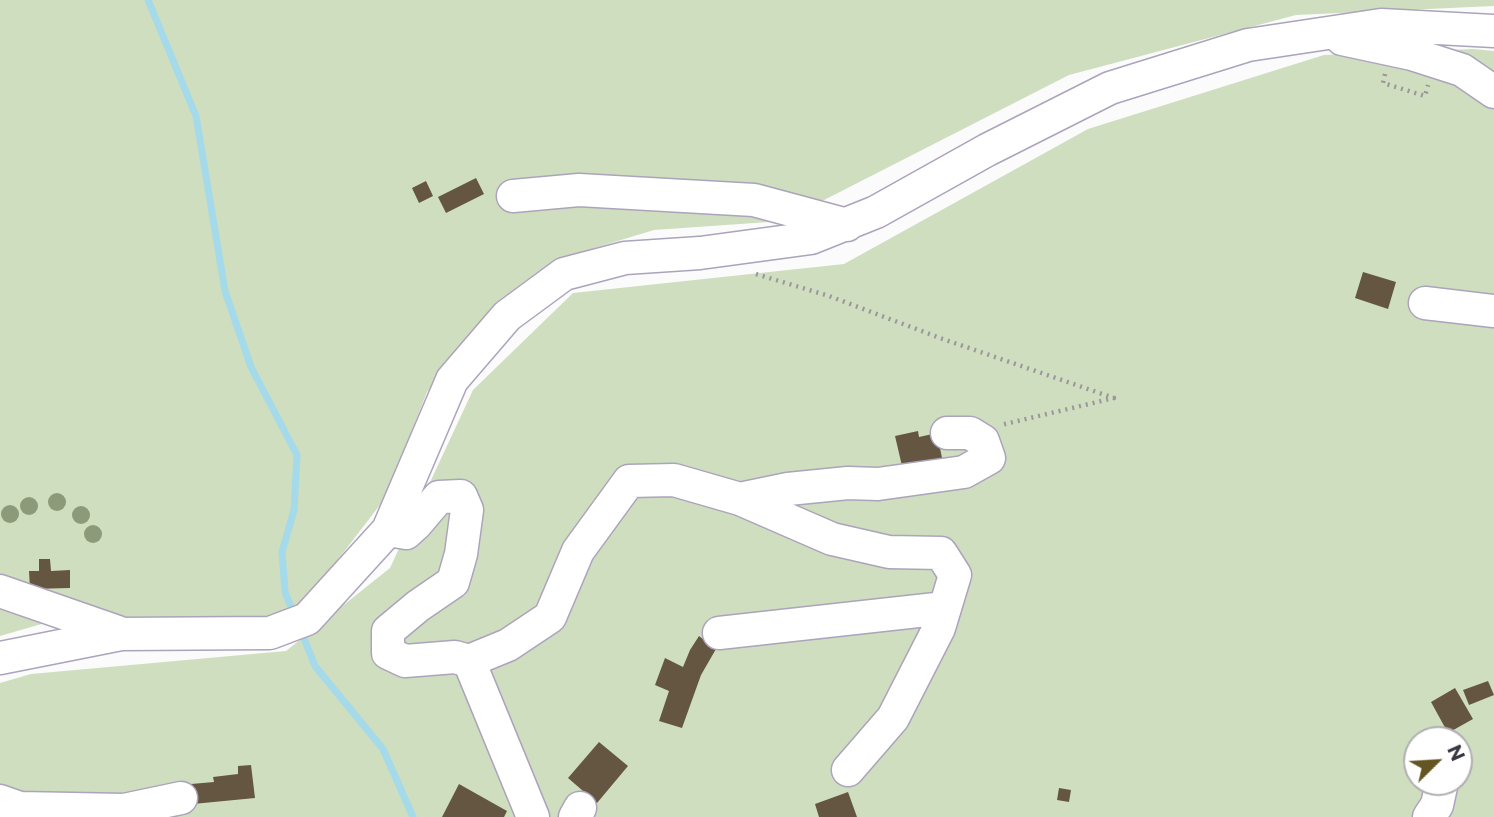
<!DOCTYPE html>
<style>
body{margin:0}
#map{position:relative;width:1494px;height:817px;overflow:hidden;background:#fbfbfb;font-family:Montserrat,sans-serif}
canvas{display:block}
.north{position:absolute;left:1403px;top:726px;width:70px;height:70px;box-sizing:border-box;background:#fff;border:2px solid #b1afb3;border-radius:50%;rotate:66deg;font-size:19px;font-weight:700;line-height:28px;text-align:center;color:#3b3741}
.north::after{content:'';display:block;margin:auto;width:24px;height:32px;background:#645623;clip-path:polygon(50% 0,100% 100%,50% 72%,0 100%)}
</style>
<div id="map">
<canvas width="1494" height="817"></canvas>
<div class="north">N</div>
</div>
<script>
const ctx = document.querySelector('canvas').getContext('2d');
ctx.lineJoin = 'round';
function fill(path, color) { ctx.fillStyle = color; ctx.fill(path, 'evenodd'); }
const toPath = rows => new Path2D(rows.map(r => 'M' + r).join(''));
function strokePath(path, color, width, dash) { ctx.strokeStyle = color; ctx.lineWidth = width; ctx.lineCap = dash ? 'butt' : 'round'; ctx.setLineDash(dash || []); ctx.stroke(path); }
fill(toPath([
 [0,0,1494,0,1494,6,1296,15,1069,75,783,221,654,230,555,260,494,305,427,392,386,497,303,605,271,618,45,623,0,636],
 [1473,49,1494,51,1494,817,0,817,0,683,31,674,286,651,390,568,473,390,573,293,844,264,1088,129,1324,55],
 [1417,740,1459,740,1459,782,1417,782]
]), '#cfdebf');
strokePath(toPath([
 [148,0,196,116,225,291,251,367,297,455,294,510,282,552,285,592,291,607],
 [303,636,315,666,383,749,413,817]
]), '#a4daea', 7);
fill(toPath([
 [476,178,484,194,446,213,438,197],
 [426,181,433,196,419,203,412,188],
 [1363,272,1396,282,1388,309,1355,298],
 [918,431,919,437,937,433,942,458,902,466,895,436],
 [39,559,50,559,51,571,70,570,70,588,30,589,29,571,39,571],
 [699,636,716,649,701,675,682,728,659,721,669,691,655,685,665,658,683,667,690,650],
 [1488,681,1494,695,1469,705,1463,690],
 [1455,688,1473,719,1448,733,1431,702],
 [599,742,628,766,597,803,568,778],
 [251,765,255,798,193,804,191,784,214,782,213,777,238,774,238,766],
 [459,784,507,811,504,817,442,817],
 [1059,788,1071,790,1069,802,1057,800],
 [848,792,857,817,819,817,815,804]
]), '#655641');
const minor = toPath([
 [1342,39,1412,54,1462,70,1494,92],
 [513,196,579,190,754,200,847,225],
 [1425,303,1494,311],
 [740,499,788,489,848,483,878,484,964,472,989,458,983,441,970,433,947,433],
 [388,530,406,533,416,524,439,497,461,496,467,510,461,554,453,582,418,606,388,631,388,653,405,661,455,657,469,661,508,645,550,617,578,551,629,481,674,480,740,499,832,539,889,552,941,553,955,575,939,628,893,718,848,770],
 [0,591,118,632],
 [719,633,945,608],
 [0,658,121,634,270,633,307,619,388,530,452,380,507,316,564,274,625,258,700,253,811,238,876,212,987,150,1110,88,1248,45,1381,25,1494,31],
 [469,661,533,817],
 [0,801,20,808,124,810,181,798],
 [575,817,580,808],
 [1429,817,1437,805,1442,782]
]);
strokePath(minor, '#aca3bc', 35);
strokePath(toPath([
 [1385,74,1383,83,1425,96,1428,85],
 [756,274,829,296,940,338,1114,398,1001,425]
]), '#99979c', 4.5, [2, 5]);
strokePath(minor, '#fff', 32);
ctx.fillStyle = '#8d9a79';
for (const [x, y] of [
 [57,502],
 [29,506],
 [10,514],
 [81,515],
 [93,534]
]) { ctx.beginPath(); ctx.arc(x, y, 9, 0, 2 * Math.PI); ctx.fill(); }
</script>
